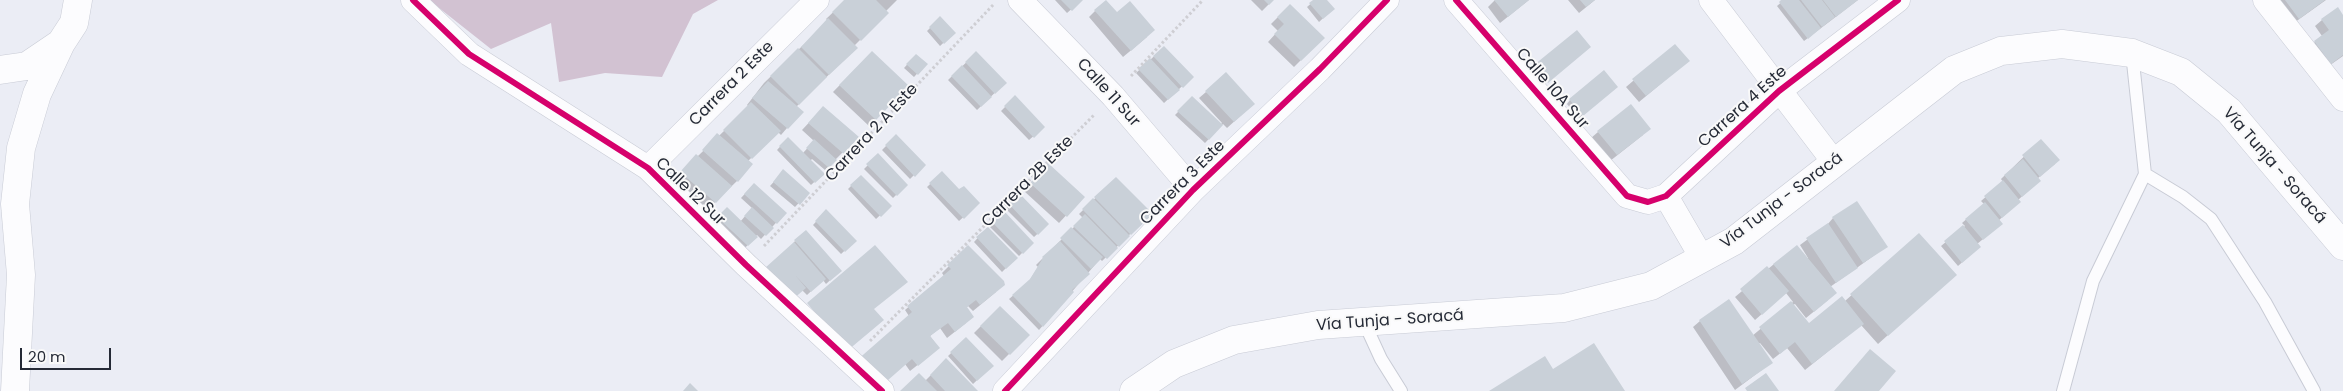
<!DOCTYPE html>
<meta charset="utf-8">
<style>
body{margin:0}
#map{position:relative;width:2343px;height:391px;overflow:hidden;background:#ebedf5;font-family:Poppins,sans-serif}
canvas{display:block}
.scale{position:absolute;left:20px;top:348px;width:91px;height:22px;box-sizing:border-box;border:2px solid #252a36;border-top:0;padding-left:6px;font-size:15px;line-height:18px;white-space:nowrap;color:#252a36;-webkit-text-stroke:4px #f9f9f9;paint-order:stroke}
</style>
<div id="map">
<canvas width="2343" height="391"></canvas>
<div class="scale">20 m</div>
</div>
<script>
const ctx = document.querySelector('canvas').getContext('2d');
ctx.lineJoin = 'round';
function fill(path, color) { ctx.fillStyle = color; ctx.fill(path, 'evenodd'); }
const toPath = rows => new Path2D(rows.map(r => 'M' + r).join(''));
function strokePath(path, color, width, dash) { ctx.strokeStyle = color; ctx.lineWidth = width; ctx.lineCap = dash ? 'butt' : 'round'; ctx.setLineDash(dash || []); ctx.stroke(path); }
function label(font, color, halo, rows, align = 'center') {
  ctx.font = font + ' Poppins,sans-serif'; ctx.lineWidth = 4; ctx.setLineDash([]); ctx.textBaseline = 'middle'; ctx.strokeStyle = halo; ctx.fillStyle = color; for (const [text, x, y, turn = 0] of rows) {
    ctx.save(); ctx.translate(x, y); ctx.rotate((+turn || 0) * Math.PI / 180); ctx.textAlign = isNaN(turn) ? turn : align; if (halo) ctx.strokeText(text, 0, 0); ctx.fillText(text, 0, 0); ctx.restore();
  }
}
fill(toPath([
 [429,0,718,0,693,14,662,77,605,73,559,82,551,23,491,49]
]), '#d2c2d2');
fill(toPath([
 [846,0,897,0,886,11,887,13,854,46,856,48,796,107,787,128,781,135,778,132,748,161,737,181,708,209,674,179,749,107,747,105,764,83,828,21,826,19],
 [1055,0,1082,0,1067,13],
 [1251,0,1273,0,1262,11],
 [1315,0,1325,0,1333,9,1319,22,1307,7],
 [1495,0,1529,0,1500,23,1488,7],
 [1568,0,1595,0,1579,13],
 [1784,0,1858,0,1804,41,1777,6],
 [2273,0,2326,0,2291,25],
 [1290,5,1323,38,1294,67,1268,42,1278,31,1271,24],
 [1095,11,1117,14,1147,37,1123,57,1089,17],
 [2343,17,2343,56,2323,70,2308,48,2322,36,2315,26,2322,20],
 [940,18,954,33,940,46,927,31],
 [1577,32,1590,47,1540,88,1528,73],
 [1675,45,1681,67,1639,102,1626,87],
 [1164,47,1192,77,1164,103,1136,73],
 [872,52,907,86,869,126,833,92],
 [976,53,1005,83,977,110,948,80],
 [916,55,926,64,914,77,904,68],
 [1613,90,1579,118,1567,104,1570,100],
 [1206,92,1247,110,1227,128,1223,124,1205,143,1175,115,1192,98,1221,124,1222,123,1199,98],
 [1015,97,1044,127,1029,140,1001,111],
 [817,114,858,137,825,170,812,159,810,161,823,174,811,185,777,150,788,138,803,153,814,141,802,130],
 [1598,132,1643,135,1610,161,1591,138],
 [896,136,924,165,910,179,882,150],
 [2041,140,2055,164,2038,178,2036,184,2018,200,2016,205,1998,221,1998,227,1977,244,1976,250,1958,266,1941,246,1965,226,1962,223,1984,204,1981,201,2003,182,2001,179],
 [878,155,906,185,893,198,864,169],
 [1041,171,1083,197,1059,223,1024,191],
 [942,173,959,190,979,203,959,221,927,187],
 [780,175,808,193,795,207,770,186],
 [861,176,890,206,876,219,848,189],
 [1116,178,1151,214,1102,261,1100,259,1039,330,1009,299,1028,283,1038,267,1036,265,1083,218,1079,214],
 [754,184,785,213,761,239,757,235,744,249,715,221,727,209,740,222,752,208,741,198],
 [1019,195,1048,224,1034,237,1005,208],
 [826,211,855,241,841,254,813,225],
 [1004,213,1032,243,1019,256,990,227],
 [1833,218,1886,247,1830,287,1828,300,1806,318,1795,304,1793,305,1809,325,1845,301,1919,235,1946,283,1878,344,1861,325,1805,370,1787,348,1773,359,1760,343,1758,344,1771,363,1735,390,1693,327,1700,321,1752,336,1793,302,1786,293,1755,320,1735,297,1774,264,1808,258,1800,245,1827,225],
 [987,228,1016,258,1002,272,974,242],
 [795,241,840,271,826,284,823,280,807,295,802,290,788,303,792,245],
 [968,247,996,292,973,311,968,306,966,308,966,323,947,338,940,328,930,336,939,348,910,371,905,364,909,316,905,310,944,276,942,273],
 [1000,307,1028,335,1002,361,974,333],
 [966,339,992,366,973,384,948,356],
 [946,360,976,391,902,391,925,381]
]), '#0003');
fill(toPath([
 [844,0,876,0,889,13,861,41,832,12],
 [1061,0,1083,0,1072,11],
 [1106,0,1117,12,1130,1,1155,30,1131,51,1094,10],
 [1264,0,1274,0,1269,5],
 [1313,0,1327,0,1335,9,1323,19,1309,3],
 [1494,0,1529,0,1508,17],
 [1580,0,1595,0,1586,7],
 [1781,0,1799,0,1821,28,1808,39,1779,2],
 [1801,0,1822,0,1835,17,1822,27],
 [1823,0,1858,0,1836,17],
 [2285,0,2325,0,2299,19],
 [1290,4,1325,38,1301,61,1274,34,1284,24,1277,17],
 [2338,7,2343,15,2343,55,2331,64,2314,41,2329,30,2321,19],
 [940,16,956,33,944,44,929,27],
 [828,18,858,48,829,75,801,47],
 [1577,30,1591,47,1548,83,1534,65],
 [1675,44,1690,61,1646,96,1632,79],
 [1164,46,1194,77,1183,88,1153,56],
 [798,48,827,77,799,105,770,76],
 [872,51,909,86,876,120,839,85],
 [976,51,1007,83,995,94,965,62],
 [916,54,928,64,918,75,906,64],
 [1150,58,1180,90,1168,100,1138,69],
 [962,65,992,97,981,107,951,76],
 [1604,70,1618,87,1583,116,1569,99],
 [1226,72,1255,104,1234,122,1205,91],
 [768,81,804,112,788,129,752,98],
 [1015,95,1045,127,1034,138,1004,106],
 [1192,96,1223,125,1209,140,1177,111],
 [751,102,781,131,752,159,723,130],
 [1631,104,1651,129,1617,155,1597,131],
 [823,106,859,137,844,154,808,123],
 [717,133,753,164,738,182,702,150],
 [896,134,926,165,915,177,885,145],
 [788,137,825,174,815,183,779,146],
 [814,139,837,160,829,168,806,148],
 [2041,139,2060,160,2040,177,2022,155],
 [878,153,908,185,897,196,866,164],
 [696,154,732,186,716,203,680,172],
 [2023,159,2041,181,2022,197,2004,175],
 [1048,163,1085,197,1067,217,1030,183],
 [783,169,810,193,800,205,773,182],
 [942,171,959,189,964,186,980,203,964,219,929,183],
 [861,175,892,206,881,217,850,185],
 [1116,177,1153,214,1131,235,1094,197],
 [2003,180,2021,202,2002,218,1984,196],
 [754,183,787,213,777,224,744,194],
 [1019,193,1049,224,1038,235,1008,203],
 [1093,198,1130,236,1119,247,1082,209],
 [1857,201,1888,247,1863,263,1832,217],
 [1985,202,2003,224,1983,240,1965,219],
 [727,207,758,237,748,246,717,217],
 [752,207,774,228,766,236,744,216],
 [826,209,857,241,845,252,815,221],
 [1004,211,1034,243,1023,254,993,223],
 [1085,214,1118,248,1107,259,1073,226],
 [1828,223,1858,268,1836,283,1806,238],
 [1963,225,1981,247,1962,263,1944,241],
 [988,227,1018,258,1006,269,976,237],
 [1071,227,1103,257,1091,269,1060,238],
 [806,230,842,271,830,281,794,240],
 [1919,233,1957,275,1888,336,1850,294],
 [1060,241,1090,274,1072,290,1074,292,1043,327,1012,295,1030,279,1043,258,1042,257],
 [794,242,826,279,811,292,795,275,806,288,792,300,765,268],
 [875,245,908,282,874,309,884,320,847,351,807,303],
 [968,245,1004,281,1005,285,980,305,976,300,967,307,974,317,955,332,948,323,930,336,940,348,918,366,912,359,879,388,856,361,912,312,907,306,951,269,947,265],
 [1797,245,1837,293,1814,312,1773,264],
 [1767,266,1789,291,1762,315,1740,289],
 [1842,296,1864,324,1812,364,1795,342,1780,354,1759,327,1791,301,1809,323],
 [1729,299,1773,363,1742,384,1699,320],
 [1000,306,1030,335,1010,355,980,326],
 [966,337,994,366,977,381,950,352],
 [1594,343,1625,391,1489,391,1545,356,1553,369],
 [1870,349,1896,371,1879,391,1834,391],
 [946,358,978,391,945,391,930,375],
 [919,373,937,391,900,391],
 [1766,373,1779,391,1747,391,1745,388],
 [690,383,698,391,683,391]
]), '#c9d0d8');
const service = toPath([
 [2145,174,2183,197,2211,219,2265,302,2314,391],
 [1364,322,1381,359,1401,391],
 [2063,391,2093,281,2145,174,2132,53]
]);
const minor = toPath([
 [413,0,469,54,648,168,746,265,882,391],
 [1020,0,1113,96,1193,190],
 [1456,0,1627,196,1648,202,1666,196,1779,91,1898,0],
 [1711,0,1834,162],
 [2265,0,2343,99],
 [648,168,817,0],
 [1666,196,1702,258],
 [1005,391,1193,190,1320,69,1387,0]
]);
const secondary = toPath([
 [0,70,27,66,61,43,74,23,78,0],
 [15,391,21,275,15,204,21,148,37,94,61,43],
 [1134,391,1174,364,1234,340,1318,325,1564,308,1651,286,1734,241,1954,70,2001,51,2062,44,2132,53,2181,72,2229,111,2343,246]
]);
strokePath(service, '#c8cbd5', 14);
strokePath(minor, '#c8cbd5', 25);
strokePath(secondary, '#c8cbd5', 29);
strokePath(toPath([
 [1131,76,1203,0],
 [764,246,994,4],
 [870,341,1094,115]
]), '#ceced3', 3, [2.5, 2.5]);
strokePath(service, '#fcfcfe', 12);
strokePath(minor, '#fcfcfe', 24);
strokePath(secondary, '#fcfcfe', 28);
strokePath(toPath([
 [413,0,469,54,648,168,746,265,882,391],
 [1456,0,1627,196,1648,202,1666,196,1779,91,1898,0],
 [1005,391,1193,190,1320,69,1387,0]
]), '#d6006c', 6);
label('16px', '#252a36', '#f9f9f9', [
 ["Carrera 2 Este",732,84,-45],
 ["Calle 10A Sur",1552,89,49],
 ["Calle 11 Sur",1108,93,48],
 ["Carrera 4 Este",1743,107,-42],
 ["Carrera 2 A Este",872,133,-47],
 ["Vía Tunja - Soracá",2274,166,49],
 ["Carrera 2B Este",1028,182,-45],
 ["Carrera 3 Este",1183,183,-45],
 ["Calle 12 Sur",690,192,44],
 ["Vía Tunja - Soracá",1782,201,-37],
 ["Vía Tunja - Soracá",1390,321,-4]
]);
</script>
